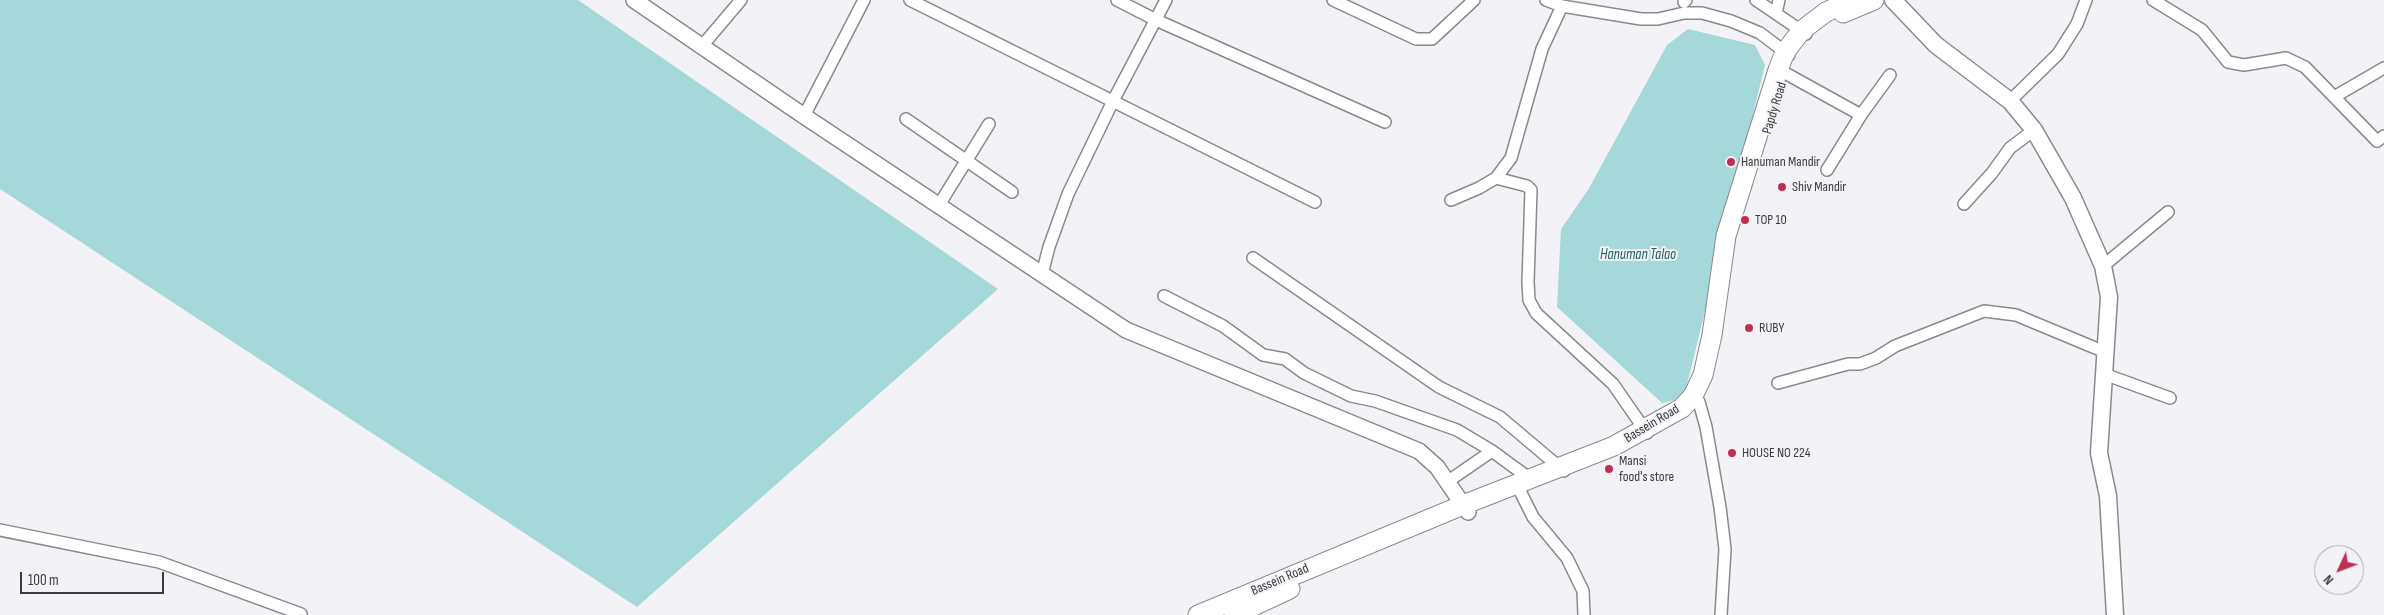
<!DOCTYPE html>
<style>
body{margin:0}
#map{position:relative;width:2384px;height:615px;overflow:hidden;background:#f3f2f6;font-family:"Sofia Sans Condensed",sans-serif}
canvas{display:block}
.north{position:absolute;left:2314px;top:545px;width:50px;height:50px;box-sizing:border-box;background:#f3f2f6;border:1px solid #aaa9ac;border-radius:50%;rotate:227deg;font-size:14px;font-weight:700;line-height:20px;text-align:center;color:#3c3c3d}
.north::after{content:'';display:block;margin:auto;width:18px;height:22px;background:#bf2f52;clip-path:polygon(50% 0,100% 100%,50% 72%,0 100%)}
.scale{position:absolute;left:20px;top:572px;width:144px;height:22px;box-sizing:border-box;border:2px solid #3c3c3d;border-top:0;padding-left:6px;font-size:15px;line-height:18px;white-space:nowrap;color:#3c3c3d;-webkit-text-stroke:4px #f3f2f6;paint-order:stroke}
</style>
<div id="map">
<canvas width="2384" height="615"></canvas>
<div class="north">N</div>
<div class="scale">100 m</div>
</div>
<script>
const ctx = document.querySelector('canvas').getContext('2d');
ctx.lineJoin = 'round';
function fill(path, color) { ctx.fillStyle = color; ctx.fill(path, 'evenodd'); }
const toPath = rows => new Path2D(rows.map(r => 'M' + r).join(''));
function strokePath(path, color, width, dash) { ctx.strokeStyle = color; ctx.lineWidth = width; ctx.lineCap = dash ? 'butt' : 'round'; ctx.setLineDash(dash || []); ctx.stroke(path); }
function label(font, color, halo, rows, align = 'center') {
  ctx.font = font + ' "Sofia Sans Condensed",sans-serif'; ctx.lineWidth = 4; ctx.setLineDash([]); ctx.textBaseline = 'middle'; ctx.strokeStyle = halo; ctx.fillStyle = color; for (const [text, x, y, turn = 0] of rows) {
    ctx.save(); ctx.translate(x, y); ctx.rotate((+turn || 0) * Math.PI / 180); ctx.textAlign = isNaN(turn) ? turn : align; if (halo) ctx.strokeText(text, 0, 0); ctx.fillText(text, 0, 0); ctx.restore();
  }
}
fill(toPath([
 [0,0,578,0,998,289,637,607,0,189],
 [1688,29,1755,45,1765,65,1685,393,1675,400,1662,403,1557,307,1561,229,1588,190,1667,45]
]), '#a5d8d8');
const minor = toPath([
 [910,0,1315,202],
 [1117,0,1156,20,1385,122],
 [1333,0,1416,39,1432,39,1474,0],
 [1546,0,1562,6,1641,19,1658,19,1684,13,1702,13,1731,21,1760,33,1789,55],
 [1756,0,1806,34],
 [2153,0,2202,30,2228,62,2244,65,2286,58,2305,67,2377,141,2384,136],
 [1684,2,1686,0],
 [1776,13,1779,0],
 [702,46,741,0],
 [1785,73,1861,115],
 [2334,97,2384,68],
 [2010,101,2058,54,2077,24,2086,0],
 [804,116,864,0],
 [906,119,1012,192],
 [1827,170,1861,115,1890,75],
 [1496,178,1527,186,1531,190,1528,282,1529,300,1536,313,1613,384,1647,433],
 [1451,200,1479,188,1496,178,1511,158,1542,49,1562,6],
 [1964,204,1992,173,2010,148,2034,130],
 [939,205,989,124],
 [1253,258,1439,387,1500,417,1564,471],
 [2103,266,2168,212],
 [1042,274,1049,247,1068,194,1113,101,1166,0],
 [1164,296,1223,326,1263,355,1285,359,1304,373,1351,396,1375,401,1457,430,1492,451,1533,481],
 [2104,374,2170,398],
 [1778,383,1848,364,1860,364,1876,358,1895,346,1984,311,2016,315,2105,352],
 [1693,396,1699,402,1706,427,1720,507,1725,549,1721,615],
 [1447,482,1492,451],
 [1517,485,1533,517,1567,558,1583,591,1584,615],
 [0,530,159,562,301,614]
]);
const tertiary = toPath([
 [634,0,804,116,1126,330,1419,451,1437,467,1468,512]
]);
const secondary = toPath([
 [1893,0,1936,45,2010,101,2034,130,2073,198,2103,266,2109,297,2099,453,2108,496,2115,615]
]);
const primary = toPath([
 [1843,13,1874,0],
 [1198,615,1463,505,1614,446,1682,408,1693,396,1703,375,1712,335,1726,236,1778,70,1785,52,1801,31,1826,12,1852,0],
 [1234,615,1290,589]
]);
strokePath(minor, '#8a898d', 14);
strokePath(tertiary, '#8a898d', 18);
strokePath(secondary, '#8a898d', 19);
strokePath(primary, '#8a898d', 21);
strokePath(minor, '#fff', 11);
strokePath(tertiary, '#fff', 15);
strokePath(secondary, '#fff', 16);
strokePath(primary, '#fff', 19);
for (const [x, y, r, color] of [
 [1731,162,5,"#bf2f52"],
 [1782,187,5,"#bf2f52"],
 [1745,220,5,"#bf2f52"],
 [1749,328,5,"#bf2f52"],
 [1732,453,5,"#bf2f52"],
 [1609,469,5,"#bf2f52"]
]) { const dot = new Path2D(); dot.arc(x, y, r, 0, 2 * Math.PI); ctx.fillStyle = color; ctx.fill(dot); strokePath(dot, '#f3f2f6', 2); }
label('14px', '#3c3c3d', '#f3f2f6', [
 ["Papdy Road",1775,108,-73],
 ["Bassein Road",1652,424,-31],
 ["Bassein Road",1280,580,-23]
]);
label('14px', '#3c3c3d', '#f3f2f6', [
 ["Hanuman Mandir",1741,162],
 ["Shiv Mandir",1792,187],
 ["TOP 10",1755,220],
 ["RUBY",1759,328],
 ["HOUSE NO 224",1742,453],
 ["Mansi",1619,461],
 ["food's store",1619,477]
], 'left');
label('italic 15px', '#1a5f5f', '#f3f2f6', [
 ["Hanuman Talao",1638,255]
]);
</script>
